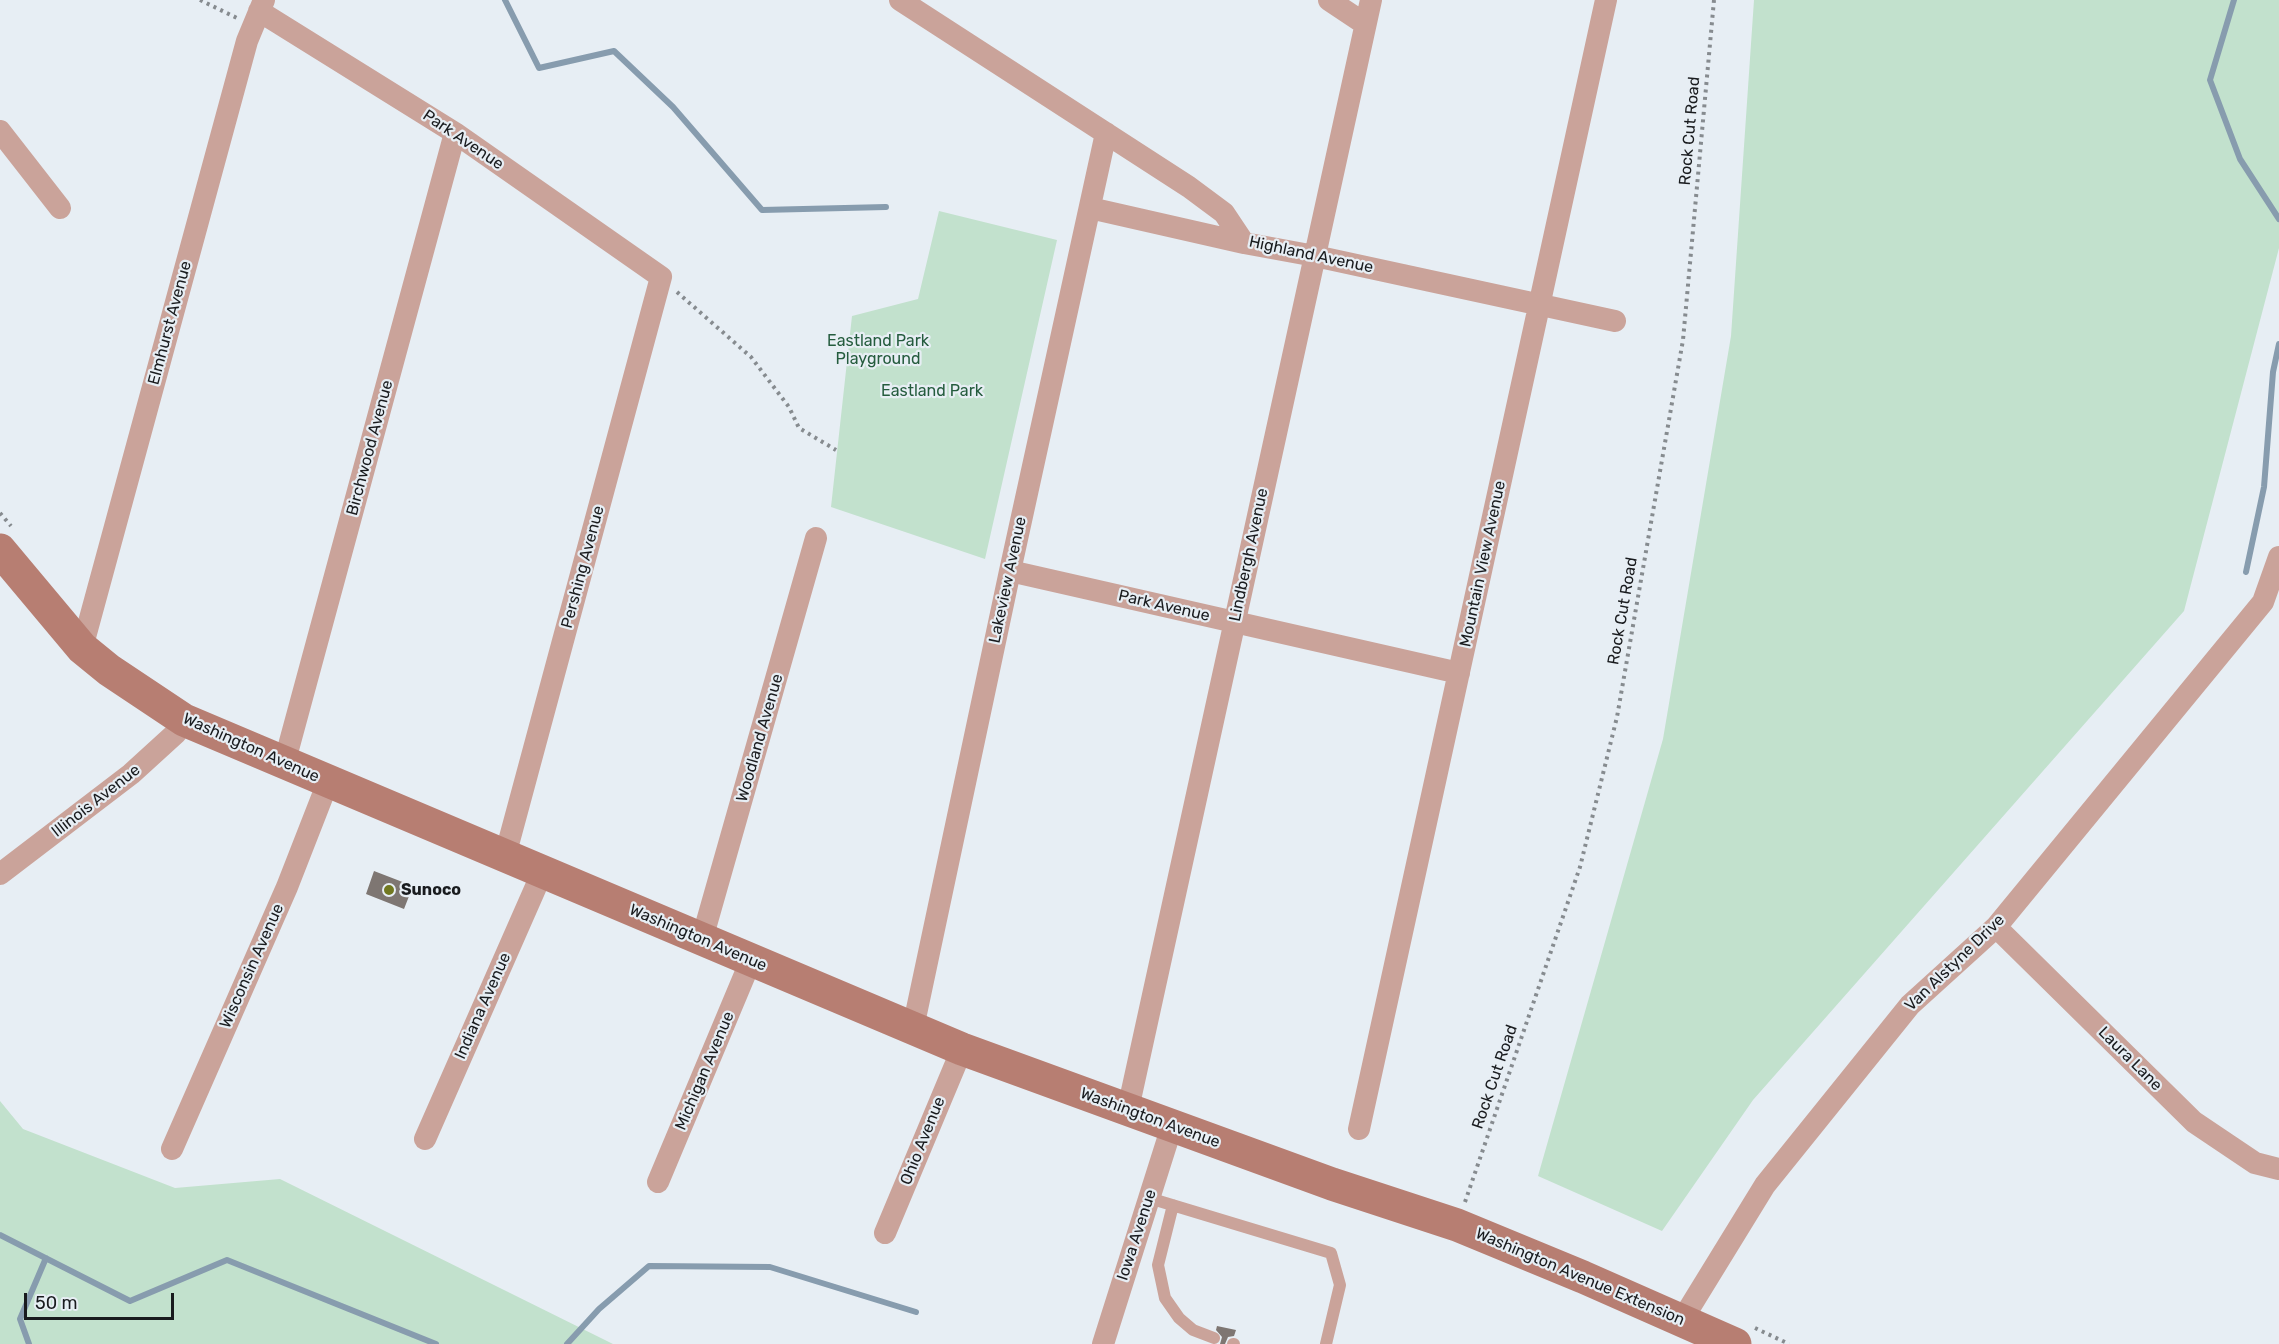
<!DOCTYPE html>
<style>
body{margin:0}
#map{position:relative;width:2279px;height:1344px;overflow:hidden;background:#e7eef4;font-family:Rubik,sans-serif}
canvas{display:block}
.scale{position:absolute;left:24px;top:1293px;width:150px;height:27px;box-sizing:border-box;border:3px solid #191b1e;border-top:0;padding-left:8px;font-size:18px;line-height:21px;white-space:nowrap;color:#191b1e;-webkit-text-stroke:4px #e7eef4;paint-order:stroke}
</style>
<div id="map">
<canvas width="2279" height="1344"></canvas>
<div class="scale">50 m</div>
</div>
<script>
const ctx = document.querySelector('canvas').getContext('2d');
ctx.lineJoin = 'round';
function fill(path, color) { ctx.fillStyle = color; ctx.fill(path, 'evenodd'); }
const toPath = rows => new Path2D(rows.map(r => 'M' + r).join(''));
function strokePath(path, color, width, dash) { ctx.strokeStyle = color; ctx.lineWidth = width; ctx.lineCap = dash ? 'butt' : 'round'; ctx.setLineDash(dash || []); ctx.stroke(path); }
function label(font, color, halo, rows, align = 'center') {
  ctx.font = font + ' Rubik,sans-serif'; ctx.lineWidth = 4.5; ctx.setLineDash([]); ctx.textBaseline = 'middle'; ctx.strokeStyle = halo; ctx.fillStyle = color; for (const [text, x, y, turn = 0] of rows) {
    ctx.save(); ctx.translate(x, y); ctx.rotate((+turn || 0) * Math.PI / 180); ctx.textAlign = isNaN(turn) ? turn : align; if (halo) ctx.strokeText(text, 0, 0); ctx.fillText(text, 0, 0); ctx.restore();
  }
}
fill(toPath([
 [1754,0,2279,0,2279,248,2184,611,1753,1100,1662,1231,1538,1176,1663,739,1731,336],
 [939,211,1057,240,985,559,831,507,852,316,918,299],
 [0,1101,23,1129,175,1188,280,1179,613,1344,0,1344]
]), '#c2e1cd');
strokePath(toPath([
 [505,0,539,68,614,51,673,107,762,210,886,207],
 [2234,0,2210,80,2240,159,2279,219],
 [2246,572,2264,487,2273,372,2279,344],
 [0,1235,130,1301,227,1260,436,1344],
 [29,1344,20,1319,46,1258],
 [567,1344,599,1309,649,1266,770,1267,916,1312]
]), '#879cae', 6);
fill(toPath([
 [374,871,413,886,404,909,366,894],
 [1217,1326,1236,1330,1234,1336,1228,1337,1225,1344,1220,1344,1222,1337,1216,1330]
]), '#7e7672');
strokePath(toPath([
 [200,0,237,18],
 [677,292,751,357,789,407,799,428,836,450],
 [0,513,11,526],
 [1465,1202,1580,867,1617,717,1683,340,1714,0],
 [1755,1328,1789,1344]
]), '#868b8f', 4, [3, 4.5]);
strokePath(toPath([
 [1149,1198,1331,1253,1340,1285,1326,1344],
 [1173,1205,1158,1265,1165,1298,1179,1318,1193,1330,1214,1338],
 [1233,1344,1234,1344]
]), '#caa39a', 12);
strokePath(toPath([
 [900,0,1189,187,1224,213,1244,243,1315,256,1615,321],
 [1329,0,1365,24],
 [259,11,455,133,661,277,505,856],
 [0,131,60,208],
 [1090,208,1244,243],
 [1010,571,1459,673],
 [82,648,247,41,264,0],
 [284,764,455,133],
 [0,874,131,774,176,733,184,720],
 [1996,927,2194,1122,2255,1163,2279,1169],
 [702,939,816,538],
 [913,1028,1010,571,1106,133],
 [1128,1109,1371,0],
 [1359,1129,1606,0],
 [425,1139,542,873],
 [172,1149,287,887,328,782],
 [658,1182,751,960],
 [885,1233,962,1049],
 [1682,1320,1765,1185,1910,1005,1996,927,2263,602,2279,557],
 [1103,1344,1172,1126]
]), '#caa39a', 22);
strokePath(toPath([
 [0,550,82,648,109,670,184,720,962,1049,1332,1184,1457,1225,1583,1277,1735,1344]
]), '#b77e72', 33);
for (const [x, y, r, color] of [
 [389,890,6,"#717821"]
]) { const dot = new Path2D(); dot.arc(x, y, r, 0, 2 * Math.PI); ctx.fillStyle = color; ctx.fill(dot); strokePath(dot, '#e7eef4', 2); }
label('16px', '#191b1e', '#e7eef4', [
 ["Rock Cut Road",1690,131,-85],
 ["Park Avenue",463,140,34],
 ["Highland Avenue",1311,255,12],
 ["Elmhurst Avenue",170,323,-75],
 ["Birchwood Avenue",370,448,-75],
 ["Lindbergh Avenue",1249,555,-78],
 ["Mountain View Avenue",1483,564,-78],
 ["Pershing Avenue",583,567,-75],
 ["Lakeview Avenue",1008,580,-78],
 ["Park Avenue",1164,606,13],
 ["Rock Cut Road",1623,611,-80],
 ["Woodland Avenue",760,738,-74],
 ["Washington Avenue",251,748,24],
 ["Illinois Avenue",96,801,-38],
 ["Washington Avenue",698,938,23],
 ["Van Alstyne Drive",1955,963,-44],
 ["Wisconsin Avenue",252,966,-66],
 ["Indiana Avenue",483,1006,-66],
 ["Laura Lane",2130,1059,45],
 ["Michigan Avenue",705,1071,-67],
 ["Rock Cut Road",1495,1077,-71],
 ["Washington Avenue",1150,1118,20],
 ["Ohio Avenue",923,1141,-68],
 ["Iowa Avenue",1137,1235,-72],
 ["Washington Avenue Extension",1580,1277,23]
]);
label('16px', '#255c3e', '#e7eef4', [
 ["Eastland Park",878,341],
 ["Playground",878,359],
 ["Eastland Park",932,391]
]);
label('bold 16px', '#191b1e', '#e7eef4', [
 ["Sunoco",401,890]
], 'left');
</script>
